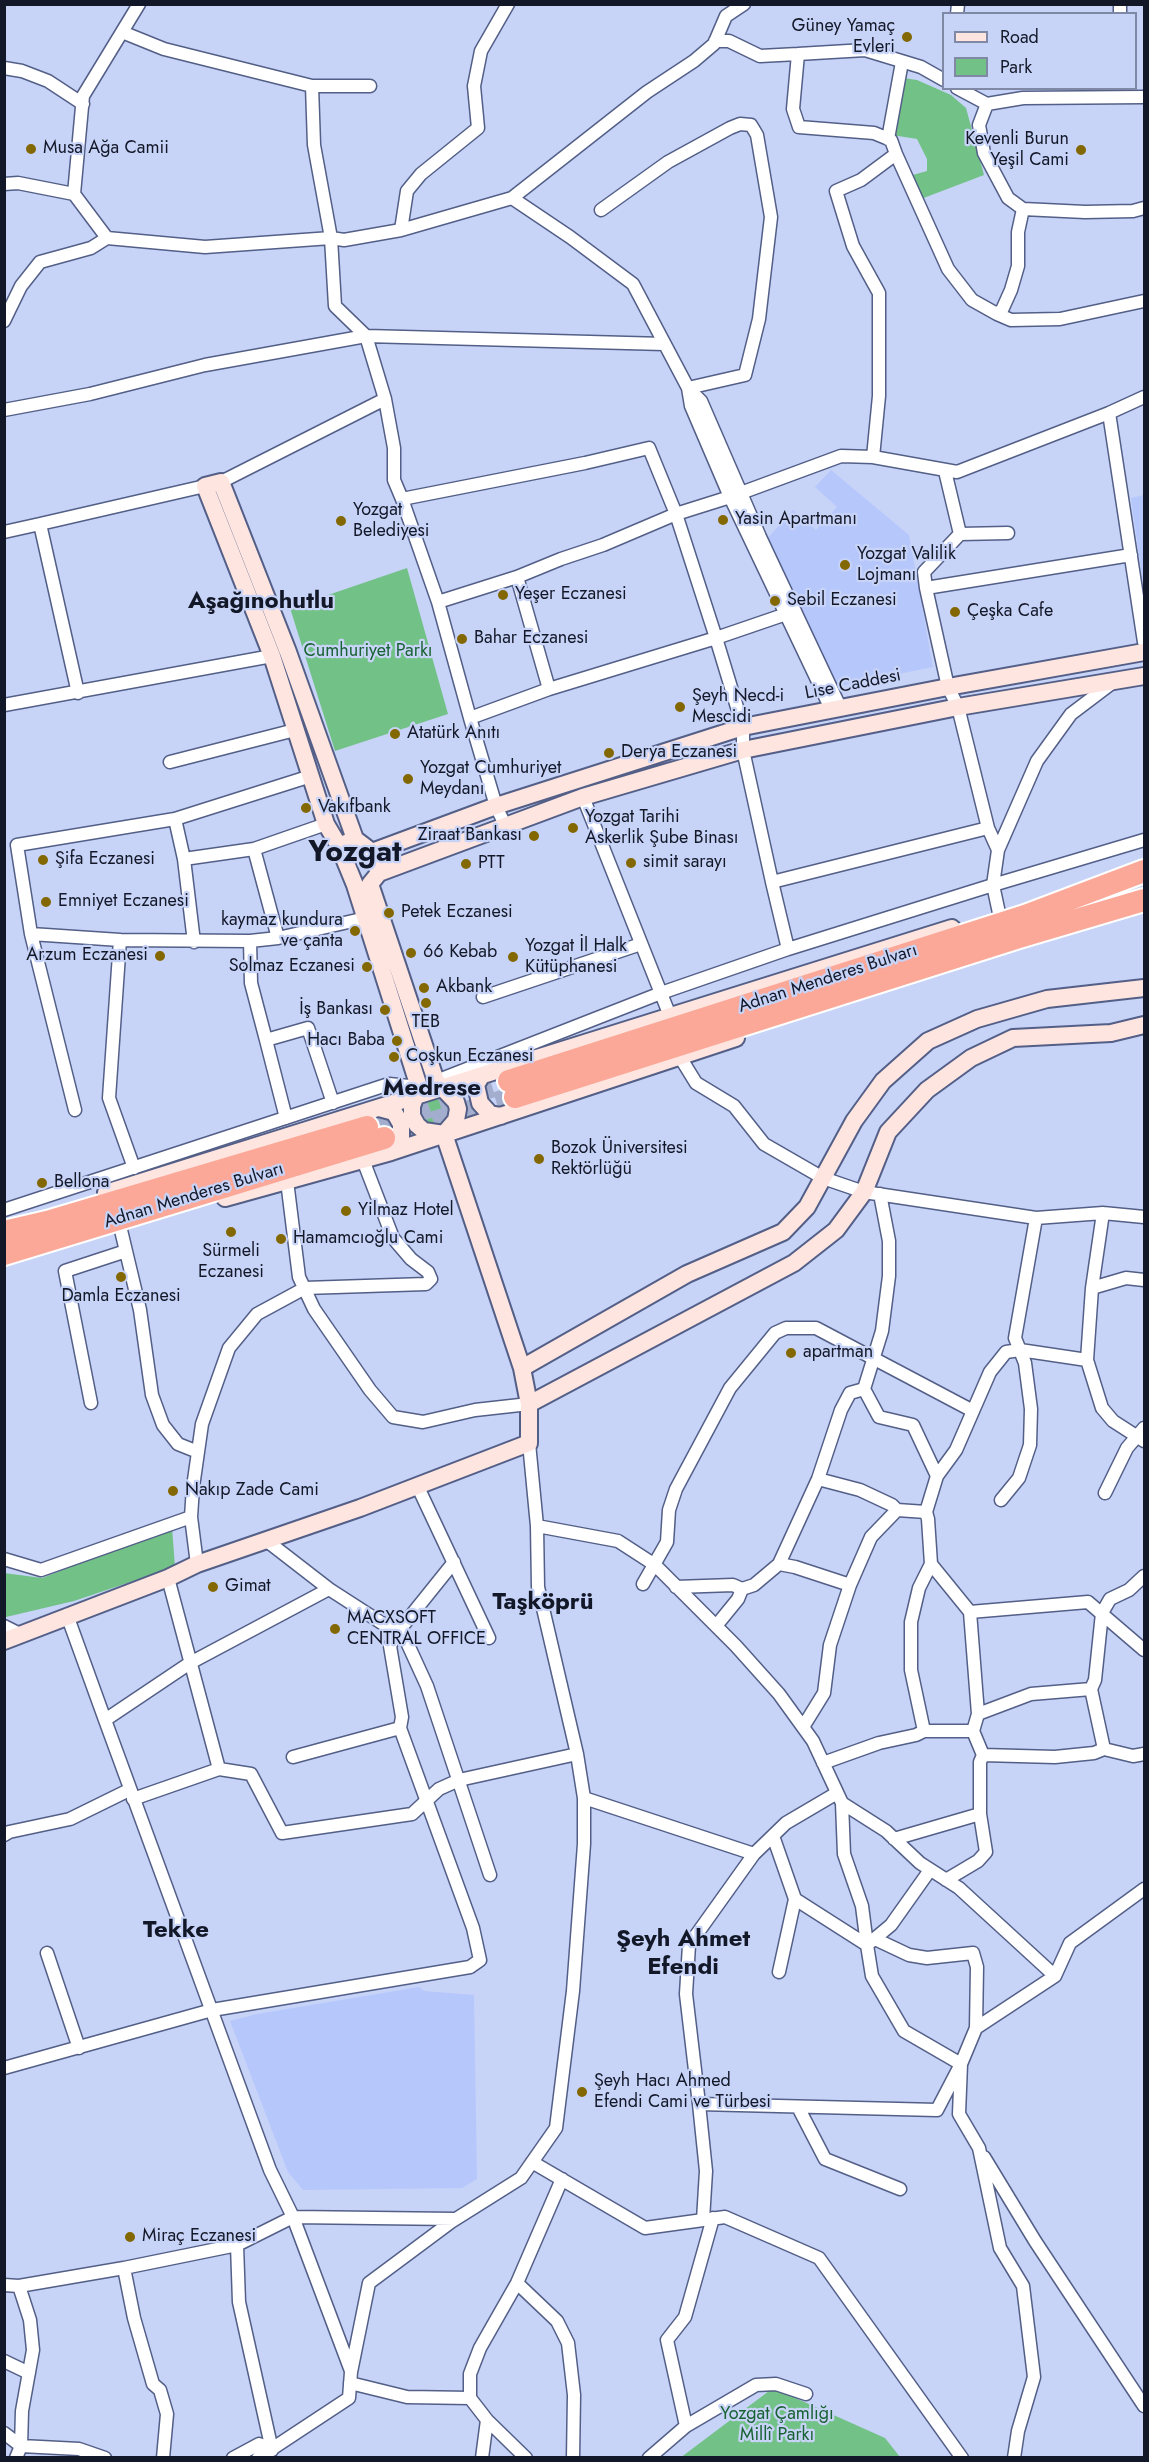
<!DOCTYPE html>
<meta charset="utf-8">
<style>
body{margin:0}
#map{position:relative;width:1149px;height:2462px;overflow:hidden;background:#c7d3f7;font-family:Jost,sans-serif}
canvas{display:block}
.frame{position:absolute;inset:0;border:6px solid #131828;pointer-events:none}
.legend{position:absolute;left:942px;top:12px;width:195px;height:78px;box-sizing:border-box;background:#c7d3f7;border:2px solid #7f88a4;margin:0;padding:8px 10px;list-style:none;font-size:18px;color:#131828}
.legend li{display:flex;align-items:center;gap:12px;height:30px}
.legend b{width:30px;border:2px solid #7f88a4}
</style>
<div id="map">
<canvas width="1149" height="2462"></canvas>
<div class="frame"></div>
<ul class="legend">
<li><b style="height:8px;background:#fee5e0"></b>Road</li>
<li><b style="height:16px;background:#72c287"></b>Park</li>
</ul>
</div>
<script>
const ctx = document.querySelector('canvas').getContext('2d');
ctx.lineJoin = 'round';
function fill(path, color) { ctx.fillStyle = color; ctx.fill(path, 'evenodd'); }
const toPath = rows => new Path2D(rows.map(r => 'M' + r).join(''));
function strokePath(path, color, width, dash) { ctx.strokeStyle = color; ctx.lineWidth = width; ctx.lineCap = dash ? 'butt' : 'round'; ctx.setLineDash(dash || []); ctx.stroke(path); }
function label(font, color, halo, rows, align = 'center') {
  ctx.font = font + ' Jost,sans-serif'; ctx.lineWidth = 4.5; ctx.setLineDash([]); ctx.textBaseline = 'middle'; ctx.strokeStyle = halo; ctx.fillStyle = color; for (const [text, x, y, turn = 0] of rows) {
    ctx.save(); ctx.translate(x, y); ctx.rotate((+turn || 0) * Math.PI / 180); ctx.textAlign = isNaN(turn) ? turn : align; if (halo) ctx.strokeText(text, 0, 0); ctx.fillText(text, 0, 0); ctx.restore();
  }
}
fill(toPath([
 [831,470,909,535,933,667,835,687,765,541,793,510,816,530,837,507,815,487],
 [1144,495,1144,590,1131,498],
 [419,1987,424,1991,474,1995,477,2179,462,2188,303,2190,288,2172,230,2021,257,2014]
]), '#b6c7fb');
fill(toPath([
 [903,78,917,80,951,95,966,108,984,175,921,199,909,176,927,171,927,159,917,139,892,135],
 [407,568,448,714,335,751,290,608],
 '422 1111a13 13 0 1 1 26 0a13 13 0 1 1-26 0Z',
 [172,1527,175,1567,74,1601,6,1617,4,1573,42,1578],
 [773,2388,885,2438,900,2457,680,2458]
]), '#72c287');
strokePath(toPath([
 [377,1124,509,1081],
 [402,1132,515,1097]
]), '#a3aece', 22, [22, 11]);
const street = toPath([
 [957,14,958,4],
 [1120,14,1120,4],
 [122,32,164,49,312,86,314,145,331,238,344,240,401,230,512,198,647,92,694,61,714,44,726,16,744,4],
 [798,54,865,50,921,67,944,80],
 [4,68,22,71,48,81,83,104],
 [312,86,370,86],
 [957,88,987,104],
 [888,139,902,62],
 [896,154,948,269,972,300,997,314],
 [4,184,18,183,74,194],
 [512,198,570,237,633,284,688,388,745,375,759,319,771,217,757,135,751,125,740,124,730,128,668,162,601,210],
 [1144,208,1133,211,1085,212,1023,209,1018,232,1018,266,1011,290,1002,310,997,314,1011,320,1060,319,1144,301],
 [1023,209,1008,198,984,153,979,125,987,104,1023,98,1144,97],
 [401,230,407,191,421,174,478,128,474,86,481,51,508,4],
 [107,238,74,194,83,96,139,4],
 [4,321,21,286,40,262,91,248,107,238,205,247,331,238,335,306,366,336,205,365,90,394,4,410],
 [664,344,366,336,385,399,394,448,394,480,402,499,585,463,649,448,676,514,730,497,841,456,873,457,879,396,879,293,853,246,836,191,861,180,896,154,891,140,874,133,799,127,793,109,798,54,760,56,729,41,715,41],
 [688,388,701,401,760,537,840,707],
 [688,388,691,406,730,497,831,709],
 [1109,413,1144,397],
 [873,457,957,472,1109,413,1144,642],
 [221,482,385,399],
 [402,499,438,602,517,577,549,689],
 [40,524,205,486],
 [4,532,40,524,78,693],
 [960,534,1008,533],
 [517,577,561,559,603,545,676,514,716,638,795,611],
 [926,588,924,572,960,534,945,471],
 [438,602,470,718,549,689,716,638,743,727,743,750,772,882],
 [4,705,272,656],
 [470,718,496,806,505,825],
 [170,762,295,730],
 [583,797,670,1016],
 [175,819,184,859,194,942],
 [988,828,958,707,948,687,926,588,1131,555],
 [254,849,326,824],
 [998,850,993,885,1144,840],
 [184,859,254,849,278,938],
 [31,934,75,1110],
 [120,940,250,941,278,938,366,918],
 [250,941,251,983,266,1040],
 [788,949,993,885,999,913],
 [483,997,641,944],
 [680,1057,696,1083,734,1106,764,1144,823,1178,864,1192,1036,1218,1103,1213,1144,1217],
 [436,1081,661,993,788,949,772,882,988,828,998,850,1037,761,1071,714,1112,683],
 [286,1118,266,1040,308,1028,333,1103],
 [134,1168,109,1098,120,940,31,934,17,845,175,819,311,776],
 [287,1181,299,1277,314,1309,370,1390,393,1417,423,1422,475,1410,529,1404],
 [880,1194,889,1241,889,1276,882,1331,864,1389,879,1417,913,1425,937,1476],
 [4,1210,389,1084,419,1087],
 [1103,1213,1092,1288,1087,1360,1102,1408,1113,1421,1144,1441],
 [120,1226,140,1310,152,1395,163,1425,178,1444,198,1452],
 [1092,1288,1126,1278,1144,1280],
 [91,1403,65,1271,126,1251],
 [529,1443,537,1526],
 [818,1479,860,1490,892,1505,897,1510,926,1512],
 [417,1485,489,1638],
 [1105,1493,1127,1448,1144,1428],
 [1001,1500,1019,1478,1030,1445,1031,1409,1025,1363,1015,1338,1036,1218],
 [267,1541,329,1589,405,1638,427,1686,490,1875],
 [4,1559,41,1570,191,1517],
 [197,1564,191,1517,193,1487,202,1424,229,1348,257,1314,305,1288,426,1284,431,1279,428,1272,411,1259,393,1238,363,1160],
 [779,1564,795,1567,850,1585],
 [931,1564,970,1612,978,1714,973,1731,983,1755,980,1762,980,1814,986,1852,978,1861,946,1880],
 [168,1578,219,1769],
 [643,1584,667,1542,669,1510,676,1489,730,1388,775,1333,786,1328,816,1328,973,1411],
 [676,1587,733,1585,742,1589,754,1585,779,1564,818,1479,841,1410,850,1393,864,1389],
 [970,1612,1088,1602,1144,1650],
 [67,1615,105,1720,190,1663,329,1589],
 [4,1626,20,1634],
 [716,1626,738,1599,742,1589],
 [978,1714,1031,1694,1091,1689],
 [105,1720,270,2170,293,2217,351,2371],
 [803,1727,824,1693,830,1645,850,1585,871,1537,897,1510],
 [924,1731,911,1670,911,1622,919,1588,931,1564,928,1519,926,1512,937,1476,956,1450,990,1372,1006,1352,1020,1350,1087,1360],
 [1104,1749,1091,1689,1095,1680,1102,1613,1110,1599,1129,1590,1144,1576],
 [983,1755,1055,1757,1094,1753,1104,1749,1133,1756,1144,1754],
 [293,1757,400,1728],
 [823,1763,879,1743,916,1735,924,1731,973,1731],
 [584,1798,577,1754,538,1587,537,1526,618,1541,655,1565,736,1646,779,1694,813,1741,842,1803,886,1831,920,1863,959,1888,1055,1976],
 [133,1799,219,1769,251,1774,282,1833,412,1814,439,1789,459,1780,577,1754],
 [842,1803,844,1854,862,1906,867,1945],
 [4,1835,9,1832,70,1819,129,1790],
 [773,1836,795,1899,867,1945],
 [894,1839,980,1814],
 [754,1854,786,1823,837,1793],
 [875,1939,909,1955,927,1958,973,1953,977,1967,976,2028],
 [47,1953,79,2048],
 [779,1972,795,1899],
 [4,2068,212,2010,470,1967,480,1960,473,1928,400,1728,402,1717,390,1646,397,1633,454,1562],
 [699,2104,706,2171,703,2220],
 [798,2107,825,2159,900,2189],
 [984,2157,1035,2241,1144,2406],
 [532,2162,645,2228,725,2217,819,2258,962,2458],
 [237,2245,293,2217,455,2219],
 [124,2268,237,2245,239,2302,272,2450],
 [517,2283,557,2321,568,2343,574,2395,573,2458],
 [4,2285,19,2286,124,2268,134,2318,153,2384,160,2390,167,2414,163,2458],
 [19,2286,30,2320,33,2350,22,2411,21,2446,79,2449,105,2458],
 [4,2361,29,2373],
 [350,2383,407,2397,470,2398],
 [686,2426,667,2340,685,2317,713,2218],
 [4,2433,21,2446,16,2458],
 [233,2458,259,2444,272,2450],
 [258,2458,349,2398,351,2372,369,2283,451,2222,521,2178,556,2128,573,1991,584,1844,584,1798,754,1854,689,1945,686,1994,699,2104,937,2110,961,2064,904,2031,872,1976,867,1945,891,1925,930,1870],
 [482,2458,487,2420],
 [526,2458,487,2420,470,2398,470,2374,480,2348,517,2283,562,2179],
 [649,2458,686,2426,756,2385,776,2384,806,2394],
 [1014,2458,1018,2431,1034,2377,1023,2286,1000,2248,979,2148,959,2114,961,2064,976,2028,1055,1976,1070,1943,1144,1889]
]);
const secondary = toPath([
 [339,846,355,839,372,852,379,873,370,884,428,1057,436,1081,456,1102,458,1109,456,1120,444,1134,424,1131,417,1125,412,1116,412,1106,419,1087,355,885,339,846,326,824,272,656,205,486,221,482,288,652,355,839],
 [372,852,496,806,743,727,948,687,1144,652],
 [379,873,583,797,743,750,958,707,1144,676],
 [482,1075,476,1085,480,1103,490,1114,501,1116],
 [379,1108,394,1112,401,1124,401,1140,391,1152],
 [106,1193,952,928],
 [225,1198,391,1152,736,1038],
 [522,1368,687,1274,783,1232,807,1207,854,1121,883,1081,928,1041,977,1019,1047,999,1144,988],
 [529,1404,794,1263,836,1230,864,1192,888,1132,927,1090,971,1058,1013,1038,1111,1033,1144,1025],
 [4,1641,168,1578,197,1564,360,1508,529,1443,529,1404,522,1368,444,1134]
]);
const highway = toPath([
 [509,1081,1025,916,1144,871],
 [515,1097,1019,937,1144,900],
 [4,1232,47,1222,367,1127],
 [4,1254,384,1138]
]);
strokePath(street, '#535f87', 15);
strokePath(secondary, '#535f87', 20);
strokePath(highway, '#fff', 26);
strokePath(street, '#fff', 12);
strokePath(secondary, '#fee5e0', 16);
strokePath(highway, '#fca898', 22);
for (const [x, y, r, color] of [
 [907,37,6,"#836801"],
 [31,149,6,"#836801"],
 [1081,150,6,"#836801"],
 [723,520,6,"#836801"],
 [341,521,6,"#836801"],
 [845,565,6,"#836801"],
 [503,595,6,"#836801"],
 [775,601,6,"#836801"],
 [955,612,6,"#836801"],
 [462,639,6,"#836801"],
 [680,707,6,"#836801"],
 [395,734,6,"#836801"],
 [609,753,6,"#836801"],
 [408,779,6,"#836801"],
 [306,808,6,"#836801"],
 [573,828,6,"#836801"],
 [534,836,6,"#836801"],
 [43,860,6,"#836801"],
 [631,863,6,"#836801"],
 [466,864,6,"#836801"],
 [46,902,6,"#836801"],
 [389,913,6,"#836801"],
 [355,931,6,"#836801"],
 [411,953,6,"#836801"],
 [160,956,6,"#836801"],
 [513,957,6,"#836801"],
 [367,967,6,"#836801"],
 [424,988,6,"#836801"],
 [426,1003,6,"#836801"],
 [385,1010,6,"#836801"],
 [397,1041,6,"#836801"],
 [394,1057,6,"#836801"],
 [539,1159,6,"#836801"],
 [42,1183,6,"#836801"],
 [346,1211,6,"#836801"],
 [231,1232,6,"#836801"],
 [281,1239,6,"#836801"],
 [121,1277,6,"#836801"],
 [791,1353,6,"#836801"],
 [173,1491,6,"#836801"],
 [213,1587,6,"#836801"],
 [335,1629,6,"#836801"],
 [582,2092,6,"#836801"],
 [130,2237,6,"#836801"]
]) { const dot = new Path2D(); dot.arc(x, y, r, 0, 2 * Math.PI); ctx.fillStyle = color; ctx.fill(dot); strokePath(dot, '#c7d3f7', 2); }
label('18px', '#131828', '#c7d3f7', [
 ["Güney Yamaç",895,27,"right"],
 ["Evleri",895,48,"right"],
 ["Kevenli Burun",1069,140,"right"],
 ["Yeşil Cami",1069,161,"right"],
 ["Musa Ağa Camii",43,149],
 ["Yozgat",353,511],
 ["Belediyesi",353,532],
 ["Yasin Apartmanı",735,520],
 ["Yozgat Valilik",857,555],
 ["Lojmanı",857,576],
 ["Yeşer Eczanesi",515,595],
 ["Sebil Eczanesi",787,601],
 ["Çeşka Cafe",967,612],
 ["Bahar Eczanesi",474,639],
 ["Şeyh Necd-i",692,697],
 ["Mescidi",692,718],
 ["Atatürk Anıtı",407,734],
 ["Derya Eczanesi",621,753],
 ["Yozgat Cumhuriyet",420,769],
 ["Meydanı",420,790],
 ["Vakıfbank",318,808],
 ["Yozgat Tarihi",585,818],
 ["Askerlik Şube Binası",585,839],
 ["Ziraat Bankası",522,836,"right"],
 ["Şifa Eczanesi",55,860],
 ["simit sarayı",643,863],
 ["PTT",478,864],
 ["Emniyet Eczanesi",58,902],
 ["Petek Eczanesi",401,913],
 ["kaymaz kundura",343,921,"right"],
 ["ve çanta",343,942,"right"],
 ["Yozgat İl Halk",525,947],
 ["Kütüphanesi",525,968],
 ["66 Kebab",423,953],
 ["Arzum Eczanesi",148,956,"right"],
 ["Solmaz Eczanesi",355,967,"right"],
 ["Akbank",436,988],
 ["İş Bankası",373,1010,"right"],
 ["TEB",426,1023,"center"],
 ["Hacı Baba",385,1041,"right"],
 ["Coşkun Eczanesi",406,1057],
 ["Bozok Üniversitesi",551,1149],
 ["Rektörlüğü",551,1170],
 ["Bellona",54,1183],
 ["Yilmaz Hotel",358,1211],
 ["Hamamcıoğlu Cami",293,1239],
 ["Sürmeli",231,1252,"center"],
 ["Eczanesi",231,1273,"center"],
 ["Damla Eczanesi",121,1297,"center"],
 ["apartman",803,1353],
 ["Nakıp Zade Cami",185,1491],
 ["Gimat",225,1587],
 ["MACXSOFT",347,1619],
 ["CENTRAL OFFICE",347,1640],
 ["Şeyh Hacı Ahmed",594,2082],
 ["Efendi Cami ve Türbesi",594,2103],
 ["Miraç Eczanesi",142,2237]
], 'left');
label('18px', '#196233', '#c7d3f7', [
 ["Cumhuriyet Parkı",368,652],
 ["Yozgat Çamlığı",777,2415],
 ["Millî Parkı",777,2436]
]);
label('18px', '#131828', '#c7d3f7', [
 ["Lise Caddesi",853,685,-11],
 ["Adnan Menderes Bulvarı",828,979,-18],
 ["Adnan Menderes Bulvarı",194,1196,-17]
]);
label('bold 24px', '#131828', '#c7d3f7', [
 ["Aşağınohutlu",261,602],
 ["Medrese",432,1089],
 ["Taşköprü",543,1603],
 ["Tekke",176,1931],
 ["Şeyh Ahmet",683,1940],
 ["Efendi",683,1968]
]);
label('bold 30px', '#131828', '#c7d3f7', [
 ["Yozgat",355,854]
]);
</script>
